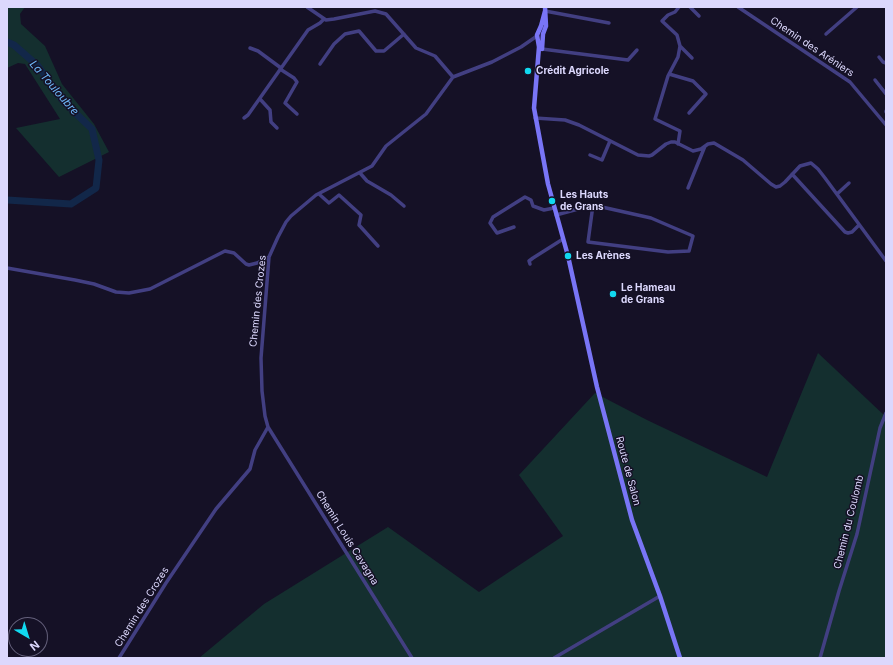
<!DOCTYPE html>
<meta charset="utf-8">
<style>
body{margin:0}
#map{position:relative;width:893px;height:665px;overflow:hidden;background:#151126;font-family:Inter,sans-serif}
canvas{display:block}
.frame{position:absolute;inset:0;border:8px solid #dcd8fd;pointer-events:none}
.north{position:absolute;left:8px;top:617px;width:40px;height:40px;box-sizing:border-box;background:#151126;border:1px solid #65617c;border-radius:50%;rotate:142deg;font-size:11px;font-weight:700;line-height:16px;text-align:center;color:#dcd8fd}
.north::after{content:'';display:block;margin:auto;width:14px;height:18px;background:#11d9f0;clip-path:polygon(50% 0,100% 100%,50% 72%,0 100%)}
</style>
<div id="map">
<canvas width="893" height="665"></canvas>
<div class="frame"></div>
<div class="north">N</div>
</div>
<script>
const ctx = document.querySelector('canvas').getContext('2d');
ctx.lineJoin = 'round';
function fill(path, color) { ctx.fillStyle = color; ctx.fill(path, 'evenodd'); }
const toPath = rows => new Path2D(rows.map(r => 'M' + r).join(''));
function strokePath(path, color, width, dash) { ctx.strokeStyle = color; ctx.lineWidth = width; ctx.lineCap = dash ? 'butt' : 'round'; ctx.setLineDash(dash || []); ctx.stroke(path); }
function label(font, color, halo, rows, align = 'center') {
  ctx.font = font + ' Inter,sans-serif'; ctx.lineWidth = 3; ctx.setLineDash([]); ctx.textBaseline = 'middle'; ctx.strokeStyle = halo; ctx.fillStyle = color; for (const [text, x, y, turn = 0] of rows) {
    ctx.save(); ctx.translate(x, y); ctx.rotate((+turn || 0) * Math.PI / 180); ctx.textAlign = isNaN(turn) ? turn : align; if (halo) ctx.strokeText(text, 0, 0); ctx.fillText(text, 0, 0); ctx.restore();
  }
}
fill(toPath([
 [7,7,25,7,20,14,21,24,45,46,62,84,94,124,109,152,59,177,16,128,60,119,25,64,18,63,7,68],
 [818,353,886,417,886,658,199,658,264,604,388,527,479,592,563,536,519,475,595,393,647,420,767,477]
]), '#142f2f');
strokePath(toPath([
 [7,42,14,45,38,66,63,101,92,129,99,160,96,188,71,204,7,200]
]), '#122749', 7);
strokePath(toPath([
 [307,7,326,20,334,19,375,11,386,14,416,48,435,56,453,77],
 [690,7,699,16],
 [738,7,850,82,886,125],
 [545,11,609,23],
 [826,34,857,7],
 [680,46,692,58],
 [250,48,258,51,281,68],
 [542,49,628,60,637,50],
 [879,57,883,62,886,63],
 [320,64,334,44,345,34,359,31,376,51,384,51,404,34],
 [280,69,294,78,297,82,285,103,297,114],
 [669,74,693,81,706,94,689,113],
 [875,80,886,94],
 [260,99,270,110,271,122,277,128],
 [886,111,886,112],
 [244,118,248,115,308,30,320,23,324,19],
 [535,118,565,120,579,125,638,155,649,156,652,155,666,144,671,142,675,142,693,151,701,149,708,144,714,143,743,160,771,184,776,187,780,186,785,182,800,166,811,163,818,169,825,178,886,261],
 [678,144,680,131,655,119,668,76,678,57,680,46,677,35,662,21,668,15,675,12,679,7],
 [590,155,602,160,610,141],
 [360,173,367,181,391,195,404,206],
 [792,174,845,232,848,233,852,232,859,225],
 [688,188,705,146],
 [319,194,329,203,339,195,361,215,359,225,378,246],
 [837,194,849,183],
 [556,215,593,205,651,218,693,236,689,251,668,252,588,242,593,205],
 [514,227,497,233,490,223,493,217,525,197,531,200,533,206,544,210,554,208],
 [530,264,529,261,533,258,563,239],
 [7,268,75,280,94,284,116,292,129,293,150,289,225,251,234,253,246,264,249,265,257,263,269,257],
 [119,658,166,583,216,509,250,469,255,450,268,427],
 [412,658,268,427,265,416,262,391,261,358,269,257,278,237,286,222,291,216,316,195,372,166,386,146,426,114,453,77,492,62,521,47,537,36],
 [554,658,660,596],
 [820,658,839,591,857,534,880,428,886,413]
]), '#423f82', 3.5);
strokePath(toPath([
 [545,11,541,26,537,35,539,47,534,108,548,184,568,256,597,387,632,520,660,596,680,658],
 [542,49,543,34,546,26,545,7]
]), '#7975f6', 4.5);
for (const [x, y, r, color] of [
 [528,71,4,"#11d9f0"],
 [552,201,4,"#11d9f0"],
 [568,256,4,"#11d9f0"],
 [613,294,4,"#11d9f0"]
]) { const dot = new Path2D(); dot.arc(x, y, r, 0, 2 * Math.PI); ctx.fillStyle = color; ctx.fill(dot); strokePath(dot, '#151126', 1.5); }
label('10px', '#dcd8fd', '#151126', [
 ["Chemin des Aréniers",812,47,34],
 ["Chemin des Crozes",258,301,-84],
 ["Route de Salon",628,471,75],
 ["Chemin du Coulomb",849,522,-76],
 ["Chemin Louis Cavagna",347,538,58],
 ["Chemin des Crozes",142,607,-58]
]);
label('bold 10px', '#dcd8fd', '#151126', [
 ["Crédit Agricole",536,71],
 ["Les Hauts",560,195],
 ["de Grans",560,207],
 ["Les Arènes",576,256],
 ["Le Hameau",621,288],
 ["de Grans",621,300]
], 'left');
label('italic 11px', '#6db6f6', '#151126', [
 ["La Touloubre",54,88,49]
]);
</script>
